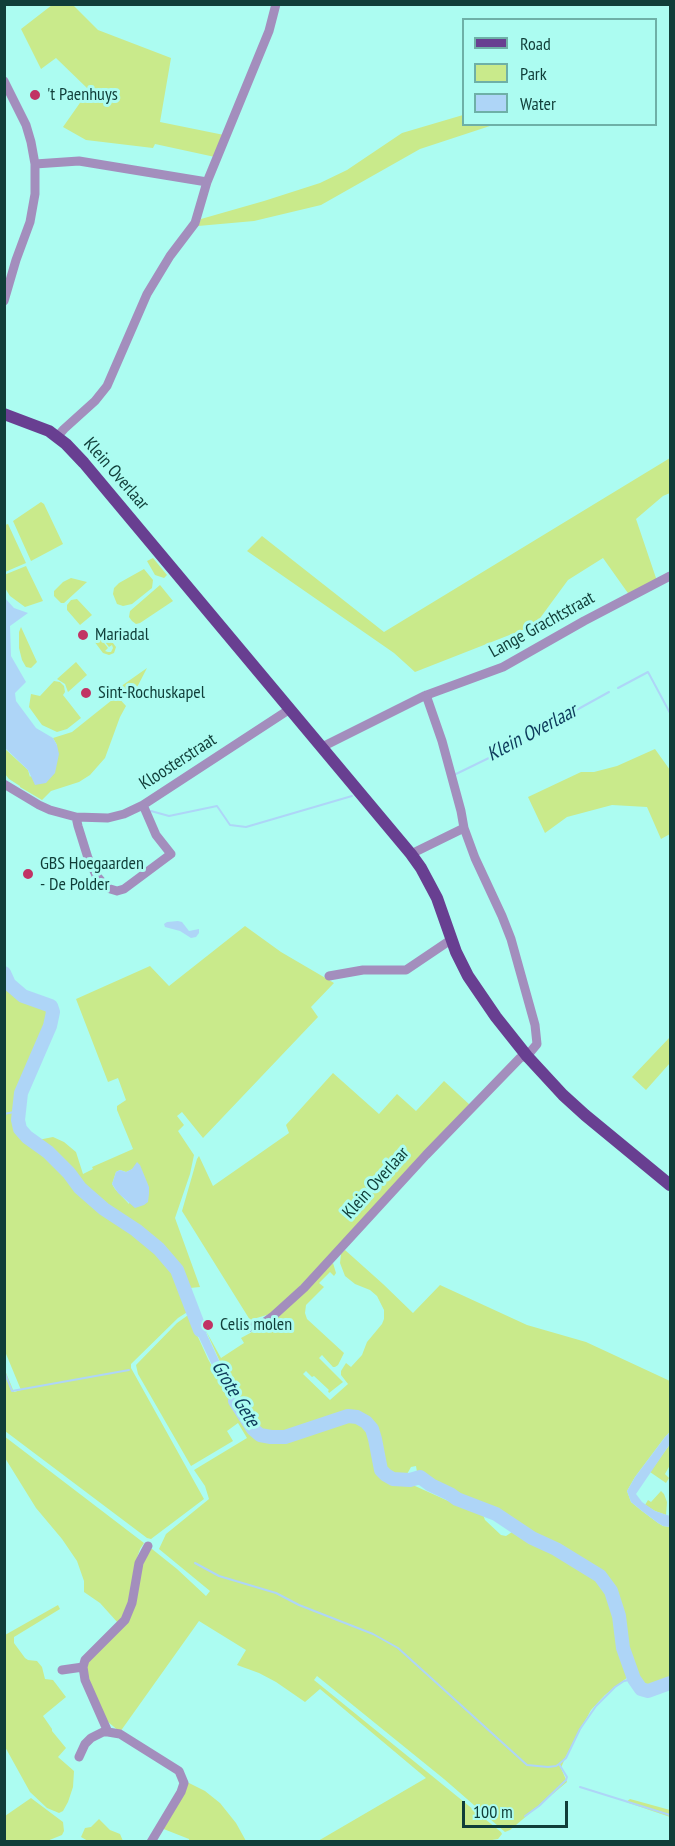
<!DOCTYPE html>
<style>
body{margin:0}
#map{position:relative;width:675px;height:1846px;overflow:hidden;background:#acfcf1;font-family:"PT Sans Narrow",sans-serif}
canvas{display:block}
.frame{position:absolute;inset:0;border:6px solid #103e39;pointer-events:none}
.legend{position:absolute;left:462px;top:18px;width:195px;height:108px;box-sizing:border-box;background:#acfcf1;border:2px solid #6eb0a7;margin:0;padding:8px 10px;list-style:none;font-size:18px;color:#103e39}
.legend li{display:flex;align-items:center;gap:12px;height:30px}
.legend b{width:30px;border:2px solid #6eb0a7}
.scale{position:absolute;left:462px;top:1801px;width:106px;height:27px;box-sizing:border-box;border:3px solid #103e39;border-top:0;padding-left:8px;font-size:18px;line-height:21px;white-space:nowrap;color:#103e39;-webkit-text-stroke:4px #acfcf1;paint-order:stroke}
</style>
<div id="map">
<canvas width="675" height="1846"></canvas>
<div class="frame"></div>
<ul class="legend">
<li><b style="height:8px;background:#683f91"></b>Road</li>
<li><b style="height:16px;background:#c9ea8b"></b>Park</li>
<li><b style="height:16px;background:#aed5f7"></b>Water</li>
</ul>
<div class="scale">100 m</div>
</div>
<script>
const ctx = document.querySelector('canvas').getContext('2d');
ctx.lineJoin = 'round';
function fill(path, color) { ctx.fillStyle = color; ctx.fill(path, 'evenodd'); }
const toPath = rows => new Path2D(rows.map(r => 'M' + r).join(''));
function strokePath(path, color, width, dash) { ctx.strokeStyle = color; ctx.lineWidth = width; ctx.lineCap = dash ? 'butt' : 'round'; ctx.setLineDash(dash || []); ctx.stroke(path); }
function label(font, color, halo, rows, align = 'center') {
  ctx.font = font + ' "PT Sans Narrow",sans-serif'; ctx.lineWidth = 6; ctx.setLineDash([]); ctx.textBaseline = 'middle'; ctx.strokeStyle = halo; ctx.fillStyle = color; for (const [text, x, y, turn = 0] of rows) {
    ctx.save(); ctx.translate(x, y); ctx.rotate((+turn || 0) * Math.PI / 180); ctx.textAlign = isNaN(turn) ? turn : align; if (halo) ctx.strokeText(text, 0, 0); ctx.fillText(text, 0, 0); ctx.restore();
  }
}
fill(toPath([
 [52,5,73,5,98,30,171,58,160,122,224,135,215,157,155,144,153,148,86,140,63,127,89,90,56,58,41,69,21,29],
 [463,115,464,124,493,125,420,149,321,205,254,221,198,226,201,219,264,201,320,183,347,170,402,133],
 [670,458,670,493,663,496,636,519,657,581,630,596,603,558,568,580,535,625,415,672,394,653,247,551,262,536,384,632],
 [41,502,44,504,63,544,31,561,13,521],
 [8,524,26,563,5,572,5,525],
 [153,558,167,575,164,578,155,575,147,561],
 [26,566,43,601,25,607,10,596,5,588,4,575],
 [144,569,153,580,152,588,132,604,123,606,117,604,113,594,114,588,119,583],
 [71,578,87,582,64,603,61,603,54,596,54,591,63,582],
 [160,585,173,601,140,623,136,624,132,621,129,617,130,611],
 [77,599,92,615,80,625,67,610,67,605,71,600],
 [21,627,37,662,31,668,26,667,22,660,19,648,19,632],
 [104,631,116,647,114,653,109,655,103,653,94,641,96,639,101,639,108,648,105,651,108,652,111,652,113,648,112,645,109,647,102,638],
 [76,662,87,675,68,692,65,684,57,679],
 [147,668,131,699,120,687],
 [54,681,60,682,64,686,65,692,63,695,81,718,67,729,57,732,42,725,29,707,31,694,40,696],
 [117,696,126,706,120,717,105,758,90,775,79,782,51,791,42,800,20,787,20,786,9,779,5,774,4,748,28,770,30,777,57,745,53,738,72,732],
 [655,749,670,770,670,834,661,839,647,807,612,805,567,817,545,833,528,797,581,772,594,772,617,766],
 [245,926,281,952,334,983,311,1007,318,1017,203,1138,182,1112,177,1116,184,1125,178,1131,194,1155,190,1174,175,1218,200,1287,190,1288,176,1259,137,1224,86,1189,66,1162,38,1140,53,1137,64,1142,76,1152,83,1174,93,1169,92,1167,133,1149,117,1110,117,1106,126,1100,118,1078,108,1082,76,999,150,966,169,986],
 [133,1169,129,1204,115,1189,112,1184,116,1172,120,1170,126,1172],
 [5,985,6,988,20,997,49,1011,20,1086,14,1113,17,1129,39,1151,57,1163,70,1181,86,1199,132,1230,162,1256,176,1276,189,1311,178,1318,131,1364,131,1368,204,1499,151,1539,147,1538,5,1431,4,1368,14,1392,21,1390,4,1349],
 [670,1037,670,1063,646,1090,632,1077],
 [333,1073,379,1114,397,1094,416,1111,444,1081,470,1105,291,1296,270,1314,250,1320,182,1211,197,1159,199,1156,213,1186,289,1133,286,1125],
 [345,1250,383,1284,413,1313,440,1285,527,1325,586,1342,670,1381,670,1432,665,1437,635,1477,627,1491,631,1502,642,1511,658,1523,663,1526,670,1527,670,1679,652,1687,647,1687,641,1684,635,1688,632,1685,628,1677,605,1695,591,1710,565,1758,561,1768,567,1782,510,1830,505,1832,444,1779,317,1676,314,1680,501,1832,502,1834,498,1839,480,1842,318,1841,426,1778,320,1689,305,1702,276,1682,259,1673,237,1665,246,1650,199,1621,120,1732,107,1721,85,1670,87,1662,127,1621,138,1575,150,1549,152,1549,177,1569,206,1596,210,1591,159,1549,166,1534,209,1499,205,1486,194,1470,247,1438,238,1423,227,1431,233,1441,191,1466,138,1374,136,1365,177,1323,191,1313,195,1322,193,1326,208,1359,242,1420,253,1434,265,1438,281,1440,350,1418,358,1419,365,1425,371,1435,375,1468,382,1477,389,1480,415,1486,455,1504,482,1512,485,1520,501,1535,506,1536,512,1532,571,1562,575,1556,550,1542,529,1533,493,1508,460,1498,451,1491,436,1485,417,1472,416,1466,411,1467,406,1476,391,1473,384,1468,379,1442,374,1426,363,1417,347,1412,281,1434,261,1431,254,1426,236,1397,206,1331,221,1358,244,1343,241,1338,265,1325,333,1263,336,1273,334,1276,330,1272,319,1283,324,1287,306,1305,305,1313,307,1319,344,1353,338,1365,335,1367,333,1367,322,1355,319,1358,343,1382,329,1393,328,1391,329,1390,314,1376,312,1377,306,1371,303,1374,330,1400,348,1384,341,1375,341,1371,346,1363,351,1367,362,1355,367,1342,382,1324,384,1319,384,1310,377,1296,370,1290,355,1284,345,1276,340,1263,341,1254],
 [4,1436,144,1543,140,1549,134,1567,131,1607,118,1623,100,1603,84,1592,84,1581,77,1561,62,1539,36,1508,5,1458],
 [670,1444,670,1465,665,1474,669,1478,666,1483,650,1472],
 [661,1491,664,1494,667,1502,666,1515,655,1511,645,1505,648,1500,651,1502],
 [58,1605,60,1609,14,1637,14,1643,25,1658,28,1660,37,1661,42,1667,45,1679,53,1680,66,1697,43,1716,52,1729,52,1731,66,1748,58,1757,74,1771,73,1787,68,1802,63,1811,59,1813,47,1808,30,1792,4,1745,5,1635],
 [187,1782,205,1791,220,1803,236,1823,246,1841,189,1841,189,1839,161,1828],
 [31,1798,63,1822,64,1831,62,1835,47,1841,5,1841,5,1816],
 [630,1799,670,1810,670,1817,626,1802],
 [99,1819,110,1830,120,1834,123,1841,88,1841,81,1837,85,1828,91,1827]
]), '#c9ea8b');
fill(toPath([
 [4,597,14,608,28,613,10,626,11,656,26,682,15,693,16,701,36,728,53,738,57,745,59,754,55,773,46,783,35,785,28,770,5,748],
 [178,921,182,922,189,931,199,929,199,933,196,937,191,938,180,931,165,927,164,924,167,922],
 [137,1162,140,1165,149,1187,149,1194,148,1202,144,1205,135,1208,118,1193,112,1184,116,1172,120,1170,126,1172,132,1169],
 [185,1274,195,1302,197,1305,195,1306,195,1308,189,1311,176,1276],
 [196,1311,236,1397,246,1414,242,1420,220,1382,193,1325,195,1321,191,1313],
 [670,1432,670,1444,636,1494,642,1502,655,1511,670,1516,670,1527,663,1526,658,1523,642,1511,631,1502,627,1491,635,1477,665,1437]
]), '#aed5f7');
strokePath(toPath([
 [618,688,648,672,670,713],
 [456,774,495,755,609,692],
 [151,811,169,816,217,806,230,825,246,827,352,796],
 [4,1114,19,1111],
 [4,1371,12,1391,129,1370],
 [195,1563,219,1576,276,1593,299,1605,373,1634,398,1648,527,1765,548,1767,556,1766,559,1764,566,1758,580,1729,596,1706,615,1687,624,1681,634,1679],
 [580,1787,670,1815],
 [525,1816,539,1806,566,1780,567,1777,559,1764]
]), '#aed5f7', 2);
strokePath(toPath([
 [4,973,9,984,23,996,51,1006,53,1012,50,1026,21,1093,18,1120,20,1129,27,1137,48,1152,69,1173,80,1188,104,1209,136,1230,159,1249,177,1270,200,1330],
 [235,1401,253,1429,260,1435,271,1437,285,1437,348,1416,357,1417,366,1422,372,1429,375,1439,381,1470,386,1475,393,1479,410,1480,420,1477,431,1485,450,1494,457,1499,496,1514,532,1538,556,1549,600,1576,611,1591,619,1616,623,1648,634,1679,641,1689,648,1691,670,1683]
]), '#aed5f7', 14);
strokePath(toPath([
 [4,81,26,125,31,142,35,164,35,194,30,222,16,260,4,301],
 [35,164,79,161,207,182],
 [57,437,64,429,95,401,107,386,147,294,170,256,195,223,207,182,269,31,276,4],
 [322,747,424,696,503,667,584,621,670,576],
 [4,784,39,805,50,810,76,817,108,818,124,814,143,805,290,709],
 [76,817,78,826,88,858,96,875,107,888,117,891,124,889,171,854,156,835,143,805],
 [411,854,464,828,461,811,442,741,426,695],
 [329,976,363,970,406,970,452,939],
 [247,1328,265,1322,272,1317,304,1288,426,1155,520,1058,527,1056,537,1044,535,1025,511,939,502,916,475,858,464,828],
 [62,1670,83,1667],
 [108,1732,85,1680,83,1667,85,1660,125,1620,132,1603,139,1563,148,1546],
 [79,1757,85,1744,91,1738,103,1732,108,1732,120,1734,179,1771,184,1783,181,1792,151,1842]
]), '#a38ebd', 9);
strokePath(toPath([
 [4,414,49,431,66,444,84,463,411,854,421,868,437,898,456,952,468,976,496,1017,527,1056,563,1095,585,1115,670,1185]
]), '#683f91', 12);
for (const [x, y, r, color] of [
 [35,95,6,"#c13364"],
 [83,635,6,"#c13364"],
 [86,693,6,"#c13364"],
 [28,874,6,"#c13364"],
 [208,1325,6,"#c13364"]
]) { const dot = new Path2D(); dot.arc(x, y, r, 0, 2 * Math.PI); ctx.fillStyle = color; ctx.fill(dot); strokePath(dot, '#acfcf1', 2); }
label('18px', '#103e39', '#acfcf1', [
 ["'t Paenhuys",47,95],
 ["Mariadal",95,635],
 ["Sint-Rochuskapel",98,693],
 ["GBS Hoegaarden",40,864],
 ["- De Polder",40,885],
 ["Celis molen",220,1325]
], 'left');
label('18px', '#103e39', '#acfcf1', [
 ["Klein Overlaar",116,474,49],
 ["Lange Grachtstraat",542,625,-29],
 ["Kloosterstraat",178,762,-33],
 ["Klein Overlaar",376,1183,-48]
]);
label('italic 20px', '#0d3b5b', '#acfcf1', [
 ["Klein Overlaar",532,733,-28],
 ["Grote Gete",235,1394,59]
]);
</script>
